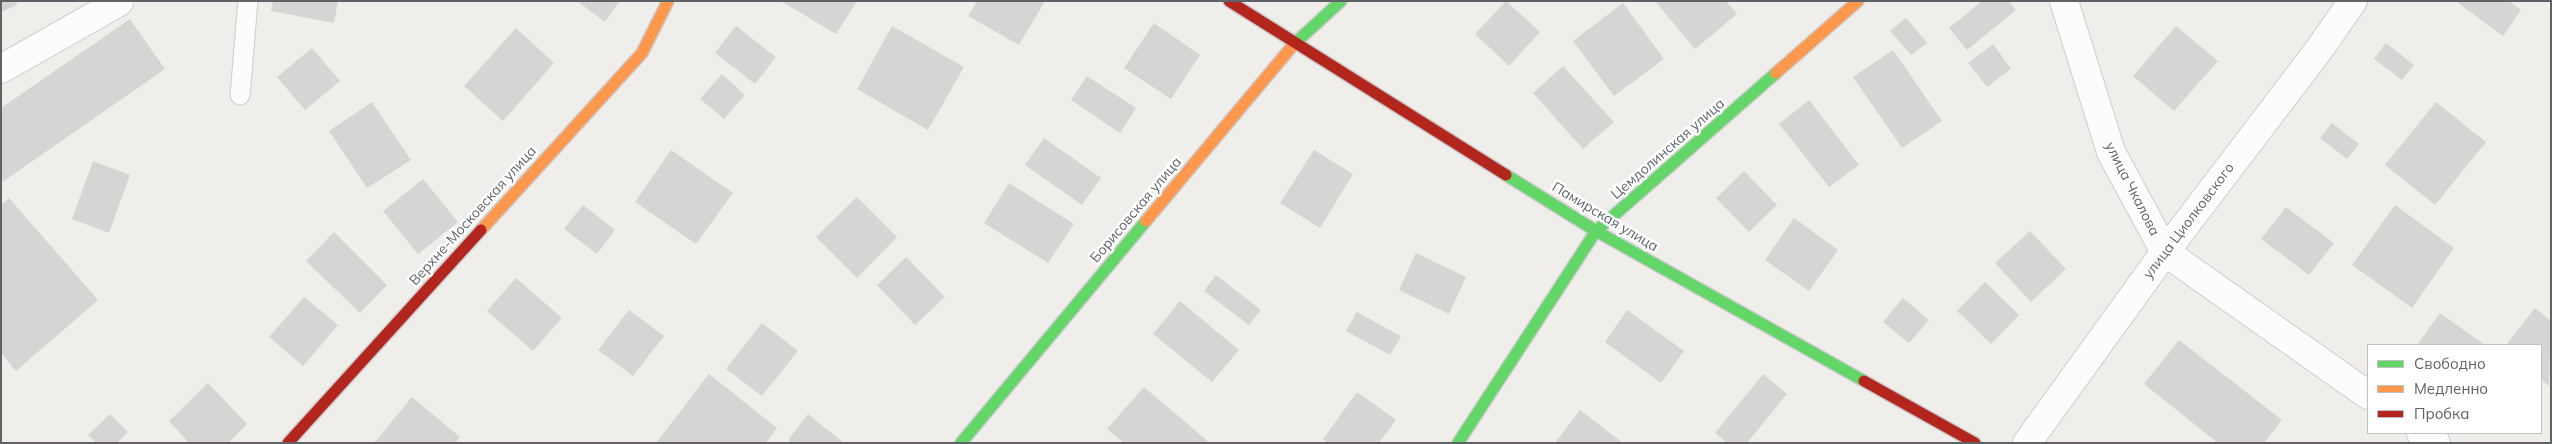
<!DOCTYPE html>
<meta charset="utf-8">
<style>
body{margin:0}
#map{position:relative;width:2552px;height:444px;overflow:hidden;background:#efeeea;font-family:Mulish,sans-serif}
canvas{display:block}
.frame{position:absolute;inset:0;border:2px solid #5f6368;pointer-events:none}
.legend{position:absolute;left:2367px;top:344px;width:175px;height:90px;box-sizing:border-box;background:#fff;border:1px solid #bfc1c3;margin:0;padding:6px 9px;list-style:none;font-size:15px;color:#5f6368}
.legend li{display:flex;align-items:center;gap:10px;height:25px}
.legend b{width:25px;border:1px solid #bfc1c3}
</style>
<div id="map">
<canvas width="2552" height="444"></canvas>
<div class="frame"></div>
<ul class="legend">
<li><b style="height:6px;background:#63d668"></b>Свободно</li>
<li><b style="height:6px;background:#ff974d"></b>Медленно</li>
<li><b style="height:6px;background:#b3261e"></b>Пробка</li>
</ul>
</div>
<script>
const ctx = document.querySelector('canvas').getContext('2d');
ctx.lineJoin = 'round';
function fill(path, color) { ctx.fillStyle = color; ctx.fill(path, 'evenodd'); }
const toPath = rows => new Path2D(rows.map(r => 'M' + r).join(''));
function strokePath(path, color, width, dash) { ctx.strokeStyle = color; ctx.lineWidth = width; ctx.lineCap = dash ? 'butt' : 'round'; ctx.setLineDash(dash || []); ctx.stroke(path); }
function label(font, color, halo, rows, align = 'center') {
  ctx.font = font + ' Mulish,sans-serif'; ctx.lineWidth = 5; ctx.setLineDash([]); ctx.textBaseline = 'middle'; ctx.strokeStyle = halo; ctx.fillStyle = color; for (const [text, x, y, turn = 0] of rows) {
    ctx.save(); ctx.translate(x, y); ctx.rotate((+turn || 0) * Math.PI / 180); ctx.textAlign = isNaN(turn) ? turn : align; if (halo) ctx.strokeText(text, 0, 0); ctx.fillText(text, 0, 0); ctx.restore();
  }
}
fill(toPath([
 [1,1,16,1,17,5,1,12],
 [273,1,338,1,334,23,271,11],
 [577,1,620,1,605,22],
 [781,1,857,1,836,34],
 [977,1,1045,1,1019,45,968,16],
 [1506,1,1540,32,1509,66,1475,34],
 [1657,1,1726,1,1737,14,1695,49,1656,2],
 [1982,1,2008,1,2016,10,1967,50,1949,28],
 [2459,1,2509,1,2521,10,2503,36,2458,3],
 [1623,3,1664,59,1614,96,1573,41],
 [1906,18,1927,43,1911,55,1890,31],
 [130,19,165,69,1,183,1,108],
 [1154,23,1200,55,1171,99,1124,68],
 [736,26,776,57,755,84,715,53],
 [892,26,964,67,928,130,857,89],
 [2176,26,2218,61,2174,111,2133,76],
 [516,28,554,63,503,121,464,86],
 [2386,43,2414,65,2402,80,2374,59],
 [1993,44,2011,69,1987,87,1968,63],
 [312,48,340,81,305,110,277,77],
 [1893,50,1942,121,1902,148,1853,77],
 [1563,66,1614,122,1583,149,1533,93],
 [722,74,745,95,724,119,700,99],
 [1087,76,1136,108,1120,133,1071,100],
 [1809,100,1859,165,1829,187,1779,124],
 [372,102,411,160,367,188,329,131],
 [2436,102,2486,142,2435,205,2385,165],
 [2332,123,2359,144,2347,159,2320,138],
 [1044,138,1101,178,1082,205,1025,165],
 [671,150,733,193,696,244,635,202],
 [1314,150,1353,174,1320,228,1280,203],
 [93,161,130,175,109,233,72,219],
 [1744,171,1777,205,1749,232,1716,198],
 [423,179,458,222,418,254,383,211],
 [1009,183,1074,224,1048,263,984,223],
 [857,197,897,237,857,278,816,237],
 [9,198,98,300,16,371,1,353,1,205],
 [583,205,615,230,597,254,564,229],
 [2395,205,2454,248,2412,308,2352,265],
 [2286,207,2334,243,2309,275,2261,239],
 [1794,218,1838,250,1809,291,1765,260],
 [2030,231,2066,269,2031,302,1995,263],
 [334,232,387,285,360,313,306,261],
 [1416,253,1466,277,1449,314,1399,290],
 [906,257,945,297,915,325,877,285],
 [1216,275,1261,310,1249,325,1204,291],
 [516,278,562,318,533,351,487,311],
 [1985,282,2019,315,1991,344,1957,311],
 [304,297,338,325,303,366,269,337],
 [1903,298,1929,320,1909,343,1883,322],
 [1180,301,1239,350,1212,382,1153,334],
 [2535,308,2551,321,2549,386,2541,379,2541,345,2506,345],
 [629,310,664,336,633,376,598,350],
 [1627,310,1684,351,1661,383,1605,342],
 [1357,312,1401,336,1390,355,1346,331],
 [2440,313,2485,345,2417,345],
 [762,323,798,351,762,396,726,369],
 [2179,340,2282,420,2264,443,2218,443,2144,384],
 [709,374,777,428,766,443,656,443],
 [1763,374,1787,394,1747,443,1727,443,1715,433],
 [208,383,247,424,228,443,189,443,169,421],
 [1144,387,1210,443,1124,443,1107,429],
 [1357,392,1396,420,1379,443,1328,443,1323,439],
 [412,397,460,437,455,443,374,443],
 [1580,410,1623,443,1555,443],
 [110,414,128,432,117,443,96,443,88,435],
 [808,414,844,443,791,443,788,440]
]), '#d6d5d3');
const lane = toPath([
 [240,95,248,1]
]);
const street = toPath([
 [2064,1,2111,152,2165,252,2368,395],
 [1,69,119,2],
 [2421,433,2436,443],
 [2027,443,2165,252,2318,51,2353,1]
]);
const fast = toPath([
 [1294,44,1341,1],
 [1506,175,1596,231,1864,381],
 [961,443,1146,221],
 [1458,443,1596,231,1776,73]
]);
const slow = toPath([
 [1776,73,1858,1],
 [1146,221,1294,44],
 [481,230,642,53,668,1]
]);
const jam = toPath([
 [1229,1,1506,175],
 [1864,381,1975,443],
 [288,443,481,230]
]);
strokePath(lane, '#cbcccc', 21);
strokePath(street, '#cbcccc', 30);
strokePath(fast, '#cacacb', 14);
strokePath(slow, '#cacacb', 14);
strokePath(jam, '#cacacb', 14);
strokePath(lane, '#fdfcfc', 19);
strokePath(street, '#fdfcfc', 28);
strokePath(fast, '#63d668', 11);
strokePath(slow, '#ff974d', 11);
strokePath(jam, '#b3261e', 11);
label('14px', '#5f6368', '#fff', [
 ["Цемдолинская улица",1668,149,-41],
 ["улица Чкалова",2132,189,63],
 ["Борисовская улица",1136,210,-50],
 ["Верхне-Московская улица",473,216,-48],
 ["Памирская улица",1605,217,31],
 ["улица Циолковского",2189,221,-53]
]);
</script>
